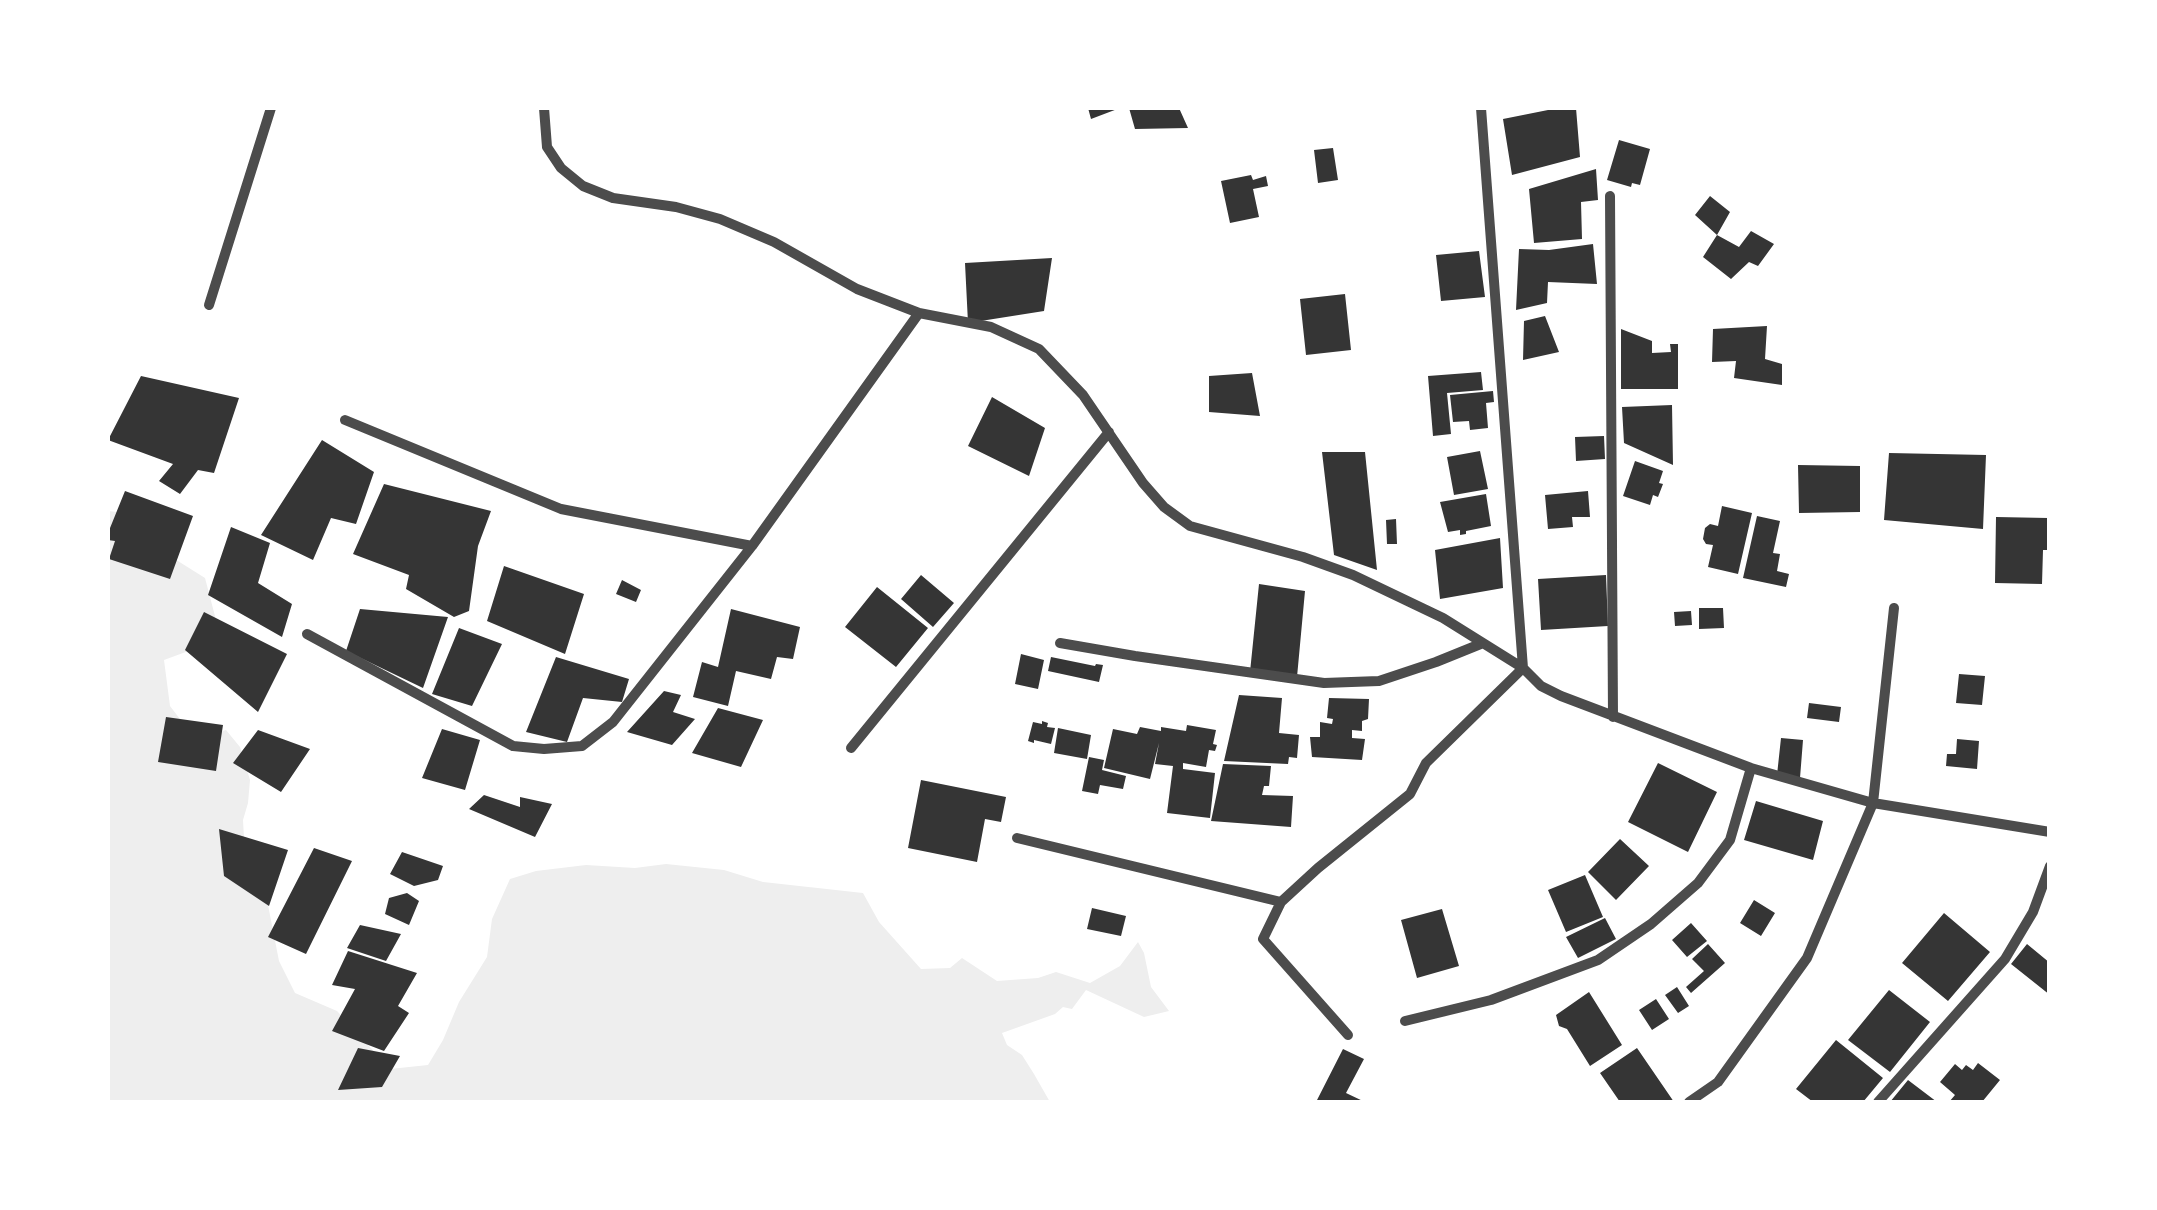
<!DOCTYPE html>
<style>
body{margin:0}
#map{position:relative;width:2157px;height:1210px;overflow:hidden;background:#fff;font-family:Inter,sans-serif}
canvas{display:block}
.frame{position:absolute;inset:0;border:110px solid #fff;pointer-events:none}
</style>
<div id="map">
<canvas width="2157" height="1210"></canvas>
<div class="frame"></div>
</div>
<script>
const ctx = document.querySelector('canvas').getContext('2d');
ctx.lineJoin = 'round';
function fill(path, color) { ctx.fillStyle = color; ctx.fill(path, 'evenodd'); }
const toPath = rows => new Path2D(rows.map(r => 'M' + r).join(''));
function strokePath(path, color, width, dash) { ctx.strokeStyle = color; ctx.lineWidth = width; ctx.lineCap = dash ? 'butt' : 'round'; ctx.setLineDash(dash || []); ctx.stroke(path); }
fill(toPath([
 [108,511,127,513,154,546,205,578,221,639,164,660,170,706,183,723,187,742,226,730,240,747,250,780,248,803,243,820,245,855,268,905,279,961,295,993,337,1011,390,1069,428,1065,443,1040,459,1002,487,957,492,919,510,879,536,871,586,865,635,868,666,864,724,870,763,882,863,893,879,922,921,969,950,968,962,958,997,981,1038,978,1056,972,1090,983,1120,966,1138,942,1144,953,1151,987,1169,1011,1144,1017,1086,990,1072,1009,1063,1007,1055,1014,1002,1033,1007,1045,1022,1055,1034,1074,1050,1102,108,1102]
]), '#eee');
fill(toPath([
 [1088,108,1120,108,1091,119],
 [1129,108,1179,108,1188,128,1135,129],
 [1558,108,1576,108,1580,157,1512,175,1503,119],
 [1619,140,1650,149,1640,185,1632,183,1631,187,1607,180],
 [1333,148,1338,180,1318,183,1314,150],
 [1596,169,1598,200,1581,202,1582,239,1534,243,1529,189],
 [1251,175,1253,180,1266,176,1268,186,1253,189,1259,217,1230,223,1221,181],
 [1710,196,1730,212,1717,235,1739,247,1751,231,1774,244,1758,266,1749,262,1731,279,1703,257,1717,235,1695,215],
 [1593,244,1597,284,1548,282,1547,303,1516,310,1519,249,1549,250],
 [1479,251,1485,297,1441,301,1436,255],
 [1052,258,1044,311,968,323,965,263],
 [1345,294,1351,350,1306,355,1300,299],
 [1545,316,1559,352,1523,360,1524,321],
 [1767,326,1765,359,1782,364,1782,385,1734,378,1736,361,1712,362,1713,329],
 [1621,329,1652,341,1652,353,1671,352,1670,344,1678,344,1678,389,1621,389],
 [1481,372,1483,390,1447,393,1451,434,1433,436,1428,376],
 [1252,373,1260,416,1209,412,1209,376],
 [141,376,239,398,214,473,198,470,180,494,159,481,173,464,108,440],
 [1493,391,1494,402,1486,403,1488,428,1470,430,1469,421,1453,422,1450,395],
 [992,397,1045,428,1029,476,968,446],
 [1672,405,1673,465,1624,443,1622,407],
 [1604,436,1605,459,1576,461,1575,437],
 [322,440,374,472,356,524,331,518,313,560,261,535],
 [1480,451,1488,489,1454,495,1447,457],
 [1322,452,1365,452,1377,570,1334,555],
 [1889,453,1986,455,1983,529,1884,520],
 [1635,461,1663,471,1659,483,1663,484,1658,497,1653,495,1650,505,1623,496],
 [1798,465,1860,466,1860,512,1799,513],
 [384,484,491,511,478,546,469,611,454,617,406,589,409,575,353,554],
 [125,491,193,516,170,579,109,559,115,541,108,540,108,533],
 [1588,491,1590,517,1572,517,1573,527,1548,529,1545,495],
 [1486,494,1491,526,1466,531,1466,534,1460,535,1460,530,1448,532,1440,502],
 [1722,506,1752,513,1738,574,1708,567,1713,545,1706,544,1703,539,1705,528,1710,524,1718,526],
 [1757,516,1780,521,1773,553,1780,554,1777,571,1789,574,1786,587,1743,578],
 [1996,517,2048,518,2050,550,2043,550,2042,584,1995,583],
 [1396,519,1397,544,1387,544,1386,520],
 [231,527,270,543,258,583,292,604,282,637,208,595],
 [1500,538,1503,588,1440,599,1435,550],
 [504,566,584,594,565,654,487,621],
 [921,575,954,603,933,627,901,599],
 [1606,575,1608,626,1541,630,1538,579],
 [622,580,641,590,636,602,616,594],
 [1259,584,1305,591,1297,677,1250,672],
 [877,587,928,628,896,667,845,627],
 [1699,608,1723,608,1724,628,1699,629],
 [360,609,448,617,423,688,346,651],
 [731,609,800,627,793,659,777,657,771,679,736,671,728,706,693,697,702,662,718,667],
 [1691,611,1692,625,1675,626,1674,612],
 [204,612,287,654,258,712,185,650],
 [459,628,502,644,472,706,432,694],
 [1021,654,1044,660,1038,689,1015,684],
 [556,657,629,679,622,702,583,698,567,742,526,732],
 [1051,657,1095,666,1096,664,1103,665,1099,682,1048,671],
 [1959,674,1985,676,1982,705,1956,703],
 [664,691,681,695,673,712,695,719,672,745,627,732],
 [1239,695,1282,698,1279,733,1299,735,1297,758,1289,757,1288,764,1224,761],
 [1329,698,1369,699,1368,719,1362,721,1362,731,1352,730,1352,738,1365,739,1362,760,1312,757,1310,737,1320,737,1320,722,1332,724,1333,719,1327,718],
 [1809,703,1841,707,1839,722,1807,718],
 [718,708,763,720,741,767,692,753],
 [166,717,223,725,216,771,158,762],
 [1042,721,1048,723,1047,727,1055,728,1051,744,1034,740,1034,743,1028,741,1033,722,1042,724],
 [1187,725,1216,730,1213,744,1217,745,1215,751,1209,750,1206,767,1183,763,1183,769,1215,773,1210,818,1167,813,1173,766,1155,764,1159,743,1150,779,1104,768,1113,729,1137,734,1140,727,1161,731,1161,727,1186,731],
 [1058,728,1091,735,1087,759,1054,753],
 [442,729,480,740,465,790,422,778],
 [258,730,310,749,281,792,233,763],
 [1781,738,1803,740,1800,778,1777,775],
 [1957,739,1979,741,1977,769,1946,766,1947,754,1956,754],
 [1089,757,1104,760,1102,770,1126,776,1123,789,1100,785,1098,794,1082,791],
 [1658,763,1717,792,1688,852,1628,822],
 [1223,764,1271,766,1269,786,1264,786,1262,795,1293,796,1291,827,1211,821],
 [921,780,1006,797,1001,822,985,819,977,862,908,848],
 [484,795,520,807,520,797,552,804,535,837,469,809],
 [1756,801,1823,821,1813,860,1744,840],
 [219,829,288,850,269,906,224,876],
 [1620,839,1649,866,1616,900,1588,872],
 [314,848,352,861,306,954,268,937],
 [402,852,443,866,438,880,414,886,390,874],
 [1585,875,1603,917,1566,932,1548,890],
 [407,893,419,901,409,925,385,914,389,898],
 [1754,900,1775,913,1761,936,1740,923],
 [1092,908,1126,916,1121,936,1087,929],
 [1442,909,1459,966,1417,978,1401,920],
 [1944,913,1990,952,1948,1001,1902,963],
 [1605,918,1616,939,1578,958,1566,937],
 [1691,923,1707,941,1687,957,1672,940],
 [360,925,401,934,386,961,347,948],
 [1708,944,1725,963,1691,993,1686,987,1704,971,1692,959],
 [2027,944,2050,963,2050,995,2011,964],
 [348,951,417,973,398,1006,409,1013,384,1051,332,1031,355,989,332,985],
 [1677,987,1689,1006,1678,1013,1665,995],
 [1889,990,1930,1022,1890,1072,1848,1040],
 [1589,992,1622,1045,1590,1066,1567,1029,1559,1026,1556,1015],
 [1656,999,1669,1019,1652,1030,1639,1010],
 [1836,1040,1883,1078,1863,1102,1813,1102,1796,1089],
 [358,1048,400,1056,382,1087,338,1090],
 [1637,1048,1674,1102,1620,1102,1600,1073],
 [1343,1049,1364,1059,1346,1093,1365,1102,1316,1102],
 [1978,1063,2000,1080,1982,1102,1949,1102,1955,1095,1940,1082,1955,1064,1962,1070,1966,1065,1973,1070],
 [1908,1080,1937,1102,1890,1102]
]), '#353535');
strokePath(toPath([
 [544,108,547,147,561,168,583,186,613,198,676,207,720,219,774,242,857,289,919,313,991,327,1039,349,1083,395,1143,483,1164,507,1190,526,1303,557,1353,575,1443,618,1523,668,1541,686,1561,696,1751,768,1873,803,2050,832],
 [1610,196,1613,717],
 [209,305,271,108],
 [345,420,561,509,752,546],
 [307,634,513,746,544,749,582,746,613,722,752,546,919,313],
 [1060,643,1135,656,1324,683,1379,681,1436,662,1483,643],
 [851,748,1109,432],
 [1017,838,1281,902,1318,868,1410,794,1426,763,1523,668,1481,108],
 [1281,902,1263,939,1348,1035],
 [1405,1021,1491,1000,1598,960,1651,924,1698,883,1730,840,1751,768],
 [1689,1102,1718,1082,1807,958,1873,803,1894,608],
 [1878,1102,2005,959,2033,912,2050,866]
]), '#4c4c4c', 10);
</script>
